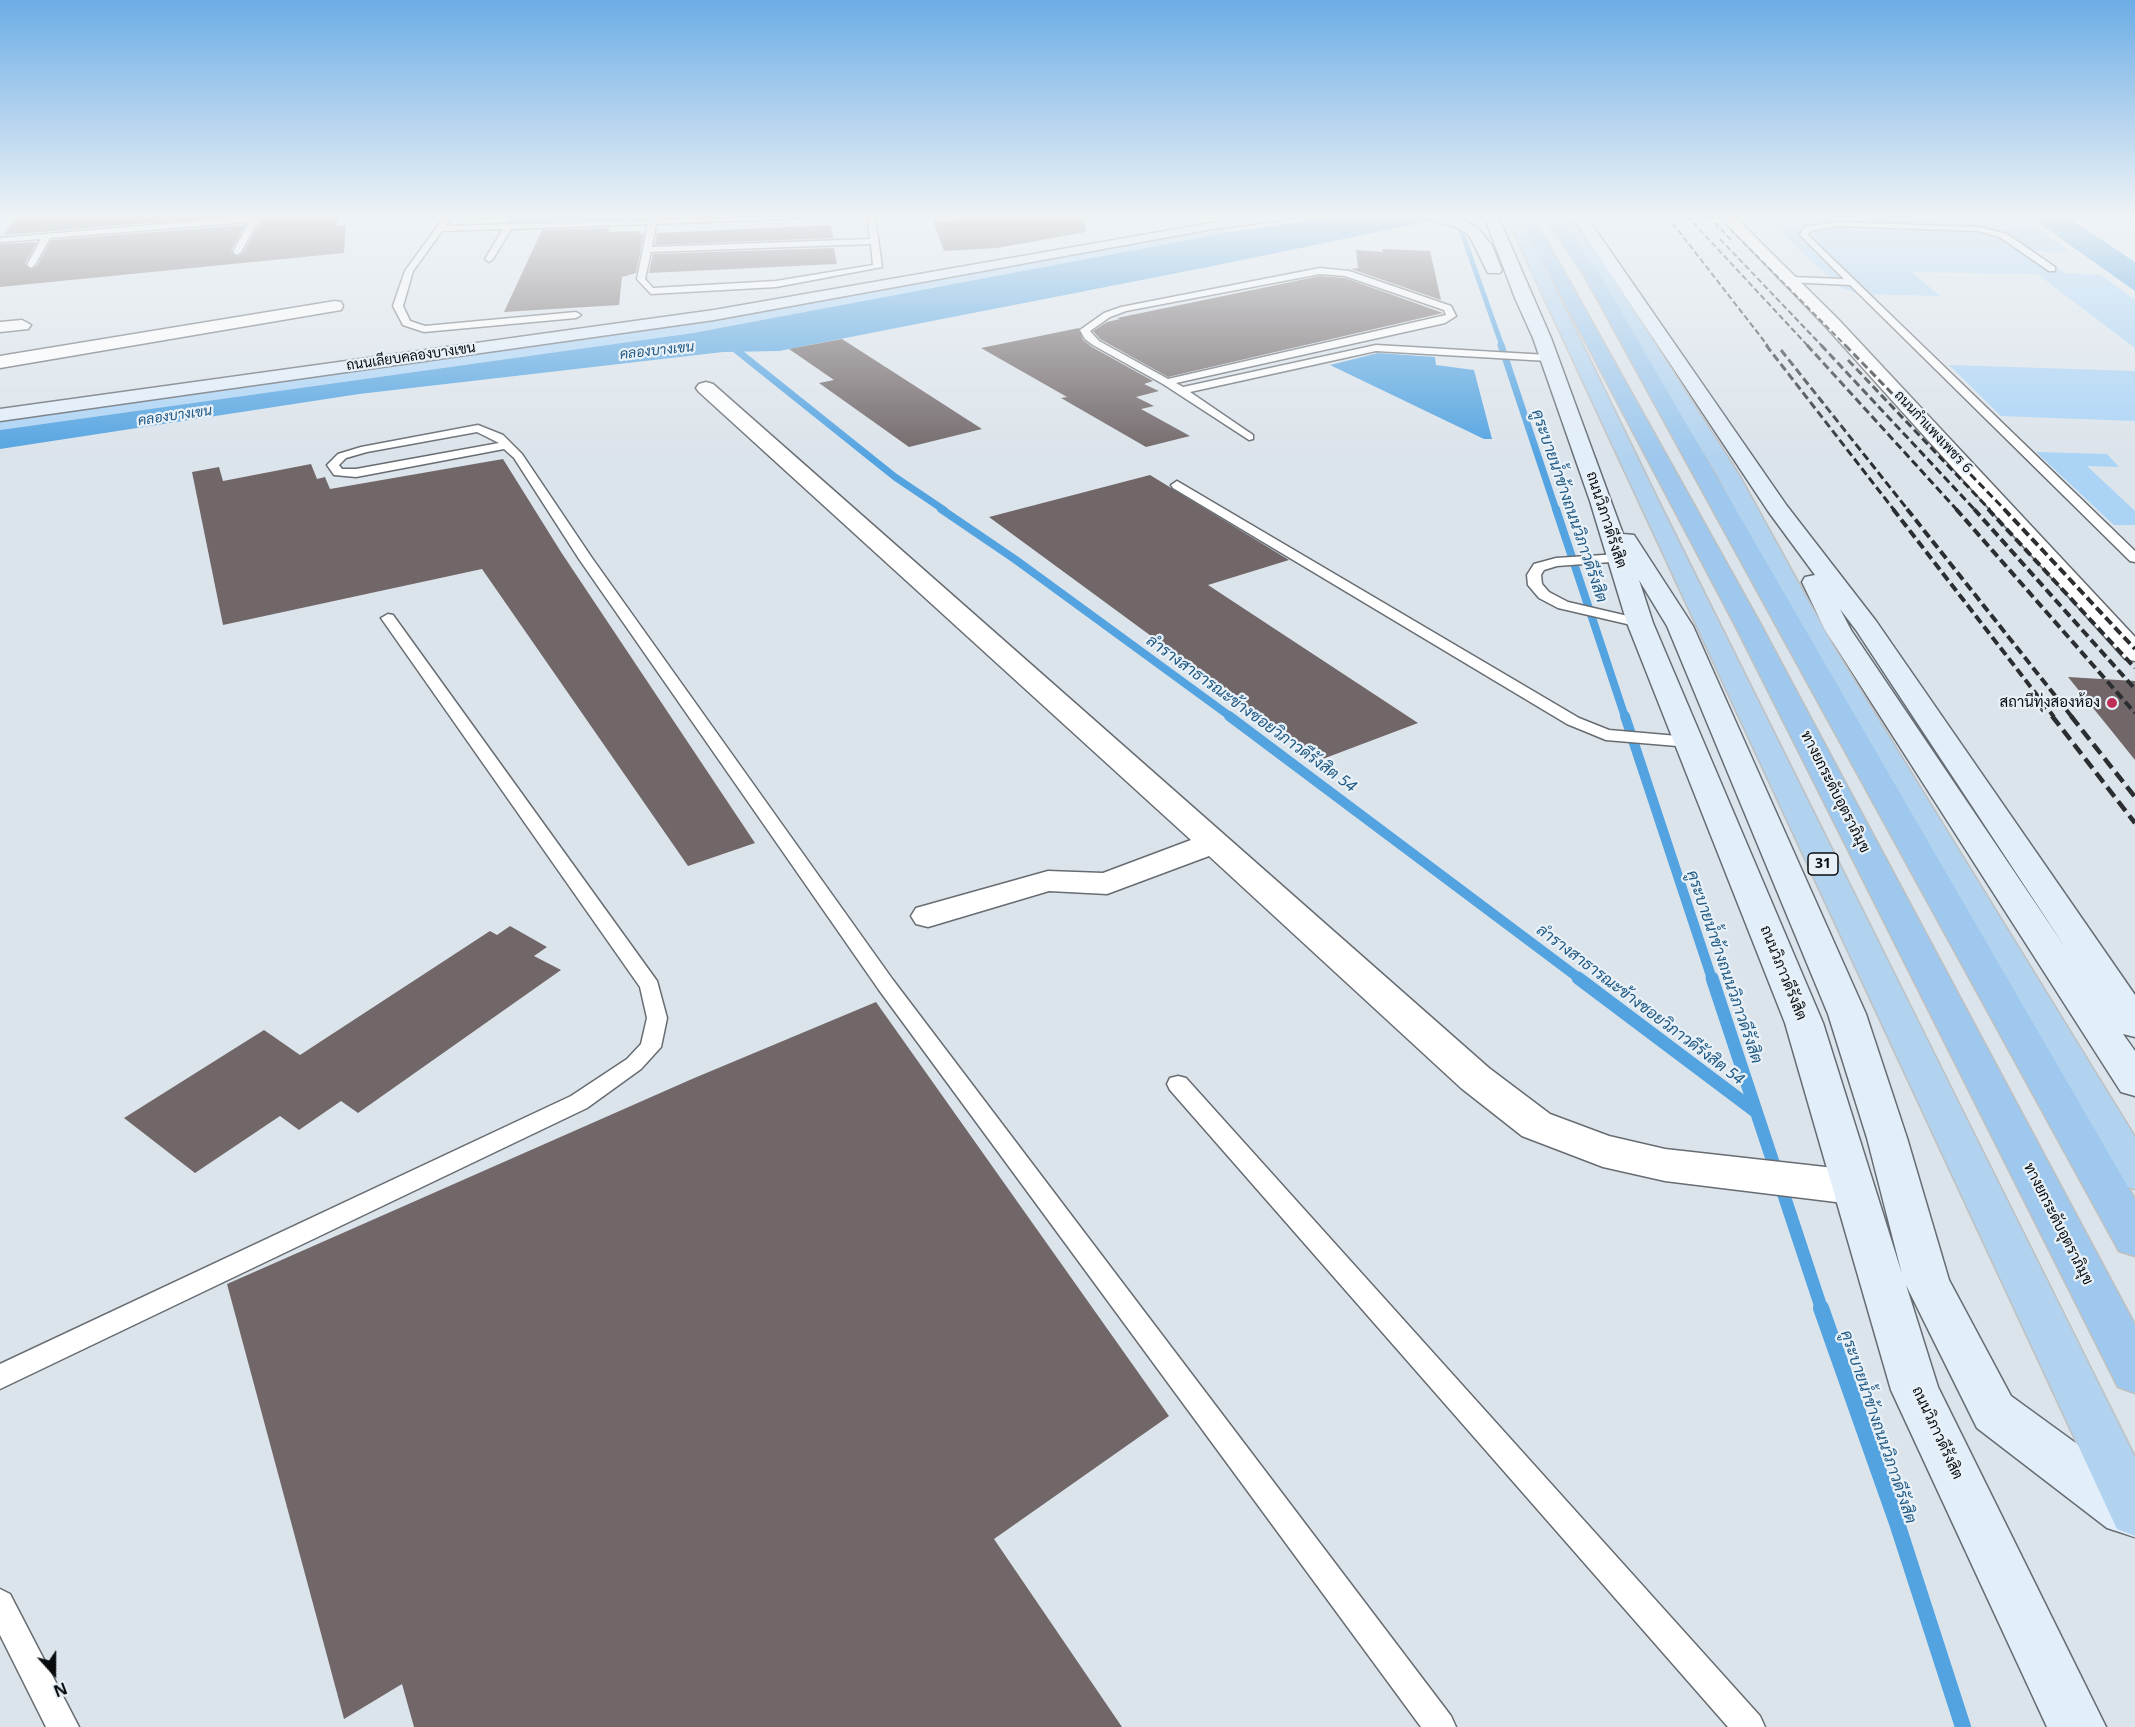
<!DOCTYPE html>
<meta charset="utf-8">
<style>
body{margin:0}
#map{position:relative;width:2135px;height:1727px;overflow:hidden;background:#dce4eb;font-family:"Noto Sans",sans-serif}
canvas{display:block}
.north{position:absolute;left:24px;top:1643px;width:60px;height:60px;-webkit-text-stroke:4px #e9f1f8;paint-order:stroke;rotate:159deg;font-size:16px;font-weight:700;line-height:24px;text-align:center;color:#090c0e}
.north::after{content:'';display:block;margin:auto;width:21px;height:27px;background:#090c0e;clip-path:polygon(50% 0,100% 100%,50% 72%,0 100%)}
</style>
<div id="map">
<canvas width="2135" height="1727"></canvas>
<div class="north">N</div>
</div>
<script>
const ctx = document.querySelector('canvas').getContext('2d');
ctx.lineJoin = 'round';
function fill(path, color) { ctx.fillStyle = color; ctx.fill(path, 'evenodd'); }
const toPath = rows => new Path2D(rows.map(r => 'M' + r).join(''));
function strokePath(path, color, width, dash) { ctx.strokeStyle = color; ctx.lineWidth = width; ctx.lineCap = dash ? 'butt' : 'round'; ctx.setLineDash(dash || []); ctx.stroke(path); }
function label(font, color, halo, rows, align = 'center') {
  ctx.font = font + ' "Noto Sans",Sarabun,sans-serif'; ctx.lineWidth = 4.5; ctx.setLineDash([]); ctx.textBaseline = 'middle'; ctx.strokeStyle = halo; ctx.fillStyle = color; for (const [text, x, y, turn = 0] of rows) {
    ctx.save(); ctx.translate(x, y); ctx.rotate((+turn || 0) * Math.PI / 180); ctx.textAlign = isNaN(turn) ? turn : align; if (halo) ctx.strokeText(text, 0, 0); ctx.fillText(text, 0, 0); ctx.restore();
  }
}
fill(toPath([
 [1763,216,2022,216,2070,252,2032,251,2065,273,2101,275,2135,300,2135,348,2037,274,1912,272,1940,296,1858,294,1840,287],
 [1216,227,1230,232,693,333,0,430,0,421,573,339],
 [1949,365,2135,371,2135,421,2001,416],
 [2036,452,2107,454,2119,467,2087,466,2135,511,2135,525,2114,525]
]), '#aad3f6');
fill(toPath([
 [510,216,688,216,506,223],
 [1342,216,1438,216,1426,222,1213,266,779,351,723,352,359,394,0,449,0,430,693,333,1230,232],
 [2029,216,2066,216,2135,262,2135,291],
 [1378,353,1435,357,1436,365,1474,370,1492,439,1484,439,1330,365]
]), '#53a3e1');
strokePath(toPath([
 [1456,216,1502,346],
 [728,343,732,346]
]), '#53a3e1', 5);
strokePath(toPath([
 [730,345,895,477,944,510],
 [1501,345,1556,510]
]), '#53a3e1', 7);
strokePath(toPath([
 [941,509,1016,560,1231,717],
 [1556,509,1625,717]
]), '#53a3e1', 8);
strokePath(toPath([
 [1229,716,1580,979],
 [1625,716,1712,979]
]), '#53a3e1', 10);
strokePath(toPath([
 [1578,978,1755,1111],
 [1712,978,1822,1310]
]), '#53a3e1', 13);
strokePath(toPath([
 [1821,1308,1897,1523,1963,1727]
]), '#53a3e1', 16);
fill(toPath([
 [17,216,230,216,4,235],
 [248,216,337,216,337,226,346,225,344,253,0,287,0,244,37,242,25,264,31,270,37,266,51,240,245,225,231,251,237,257,243,253,260,222,259,219],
 [1045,216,1084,216,1086,232,997,248,944,251,933,221],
 [831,225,833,238,655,245,657,233],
 [610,228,608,232,640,231,639,234,644,233,636,273,622,277,619,305,504,312,542,230],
 [834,248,837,264,649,273,653,254],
 [1382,249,1430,251,1441,300,1351,269,1358,268,1356,250,1383,252],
 [1320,276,1345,278,1443,313,1168,377,1100,339,1093,331,1107,322,1120,319,1117,318],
 [1079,328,1083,340,1092,347,1153,381,1144,384,1159,391,1136,397,1154,406,1141,409,1190,436,1146,447,1061,398,1067,397,981,348],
 [842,339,982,429,909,447,819,383,834,380,789,349],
 [503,459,561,552,755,843,688,866,482,569,223,625,192,472,219,467,223,481,311,464,317,479,325,477,330,489],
 [1150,475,1289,560,1208,585,1418,723,1320,760,989,517],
 [2068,677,2135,681,2135,760,2106,724],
 [510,926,547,947,534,956,561,970,358,1113,341,1101,299,1130,280,1116,195,1173,124,1118,264,1030,300,1055,490,931,497,935],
 [876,1002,1169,1416,994,1539,1122,1727,414,1727,402,1684,344,1719,227,1284,692,1079]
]), '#716769');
const service = toPath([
 [445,216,453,216,445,226,808,216,804,218,656,224,652,247,870,239,867,216,875,216,882,267,776,287,651,294,637,279,648,224,511,229,493,259,489,262,485,259,503,229,442,231,413,271,403,306,410,321,425,326,576,312,581,315,576,318,424,332,403,325,393,306,405,271,445,216],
 [871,244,873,265,776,281,653,288,645,279,651,252,871,244],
 [243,217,258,221,241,252,237,255,233,252,249,222,50,238,35,265,31,268,27,265,41,239,0,242,0,238,243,217],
 [1838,222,1979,227,2007,234,2055,267,2055,271,2049,271,2001,238,1979,231,1838,226,1810,231,1808,235,2135,551,2135,562,2130,561,1850,285,1787,282,1787,278,1790,277,1844,279,1800,235,1804,227,1838,222],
 [1320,268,1349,271,1451,306,1456,316,1445,323,1176,383,1183,387,1376,345,1548,355,1553,358,1548,361,1376,351,1190,392,1253,435,1253,439,1249,440,1163,384,1093,345,1085,339,1080,330,1104,313,1121,307,1320,268],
 [1320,274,1345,276,1444,310,1446,315,1168,379,1099,341,1090,331,1110,317,1126,311,1320,274],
 [478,425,503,435,522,454,592,558,893,980,1451,1716,1456,1727,1421,1727,879,990,579,559,514,458,504,449,356,477,334,475,327,465,338,454,361,447,478,425],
 [477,432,499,443,356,469,342,469,339,465,346,458,367,452,477,432],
 [1177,481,1579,718,1609,730,1689,737,1697,742,1689,747,1606,740,1567,724,1173,488,1171,485,1177,481],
 [1619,554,1624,555,1624,561,1557,566,1544,570,1541,575,1542,584,1549,592,1568,602,1645,620,1645,626,1640,627,1558,608,1539,598,1528,585,1527,575,1534,564,1556,558,1619,554],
 [388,614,393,615,657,981,667,1018,661,1047,641,1069,587,1108,0,1389,0,1364,571,1096,627,1059,641,1044,647,1018,640,987,381,618,388,614],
 [1178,1076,1186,1078,1760,1716,1765,1727,1728,1727,1170,1090,1167,1084,1170,1078,1178,1076],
 [0,1589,10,1594,79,1727,46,1727,0,1635,0,1589]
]);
const minor = toPath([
 [335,301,341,302,343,306,341,310,0,368,0,356,335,301],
 [22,320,31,325,28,329,0,332,0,322,22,320],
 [706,382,713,384,1489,1068,1550,1114,1609,1136,1665,1149,1852,1170,1867,1175,1873,1187,1867,1199,1852,1204,1665,1181,1603,1167,1522,1136,1461,1088,1209,856,1107,894,1049,891,928,927,916,924,911,916,916,908,1048,871,1103,873,1191,840,699,392,696,388,699,384,706,382]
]);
const tertiary = toPath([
 [1719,216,1734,216,1838,319,2135,637,2135,661,2125,659,1826,327,1719,216]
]);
const secondary = toPath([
 [1251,216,1289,216,1282,220,1207,230,714,320,0,421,0,409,714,310,1251,216],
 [1425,216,1448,216,1466,221,1479,229,1492,246,1502,270,1500,273,1488,273,1469,235,1456,227,1427,219,1425,216],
 [1484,216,1498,216,1551,338,1623,534,1634,535,1693,626,1866,1014,1907,1138,1949,1280,2011,1396,2135,1486,2135,1537,2107,1528,1977,1428,1906,1285,1938,1387,2106,1727,2047,1727,1891,1390,1785,1023,1627,623,1590,501,1533,338,1515,298,1484,216],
 [1639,580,1667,626,1828,1014,1867,1138,1902,1274,1823,1023,1653,623,1639,580],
 [1572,216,1586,216,1787,506,1876,621,2135,995,2135,1037,2123,1034,2135,1051,2135,1096,2121,1092,1825,630,1802,582,1805,577,1815,575,1768,511,1572,216],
 [1840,609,1856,630,2065,947,1851,630,1840,609]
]);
const trunk = toPath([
 [1506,216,1520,216,1657,498,2135,1457,2135,1536,2117,1529,1506,216],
 [1554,216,1568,216,1600,258,1739,475,1832,644,2135,1137,2135,1189,2120,1185,1806,644,1717,475,1587,262,1554,216]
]);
const motorway = toPath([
 [1519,216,1533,216,1760,623,2135,1325,2135,1393,2118,1387,1734,623,1519,216],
 [1543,216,1557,216,1600,275,2135,1199,2135,1256,2119,1251,1584,275,1543,216]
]);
strokePath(service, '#666c72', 3);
strokePath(minor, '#666c72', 3);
strokePath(tertiary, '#666c72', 3);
strokePath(secondary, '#666c72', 3);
strokePath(trunk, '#bfc0c0', 3);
strokePath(motorway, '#bfc0c0', 3);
fill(service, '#fff');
fill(minor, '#fff');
fill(tertiary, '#fff');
fill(secondary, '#e2eefa');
fill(trunk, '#b2d3f0');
fill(motorway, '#9ec8ed');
strokePath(toPath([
 [1667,216,1768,346],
 [1687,216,1808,346],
 [1708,216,1733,242],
 [1730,229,1846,346],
 [1720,239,1822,346]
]), '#2b2e31', 2, [6, 3]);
strokePath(toPath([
 [1766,345,1894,510],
 [1807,345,1957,510],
 [1821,345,1975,510],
 [1845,345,2005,510],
 [1781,350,1908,510],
 [1848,360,1990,510]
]), '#2b2e31', 3, [8, 4]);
strokePath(toPath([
 [1893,509,2054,717],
 [1907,509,2072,717],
 [1956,509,2135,713],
 [1974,509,2135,689],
 [1988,509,2135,668],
 [2004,509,2135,649]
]), '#2b2e31', 4, [9, 4.5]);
strokePath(toPath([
 [2052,716,2135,823],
 [2071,716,2135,797]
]), '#2b2e31', 4.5, [12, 6]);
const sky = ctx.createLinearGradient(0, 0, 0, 458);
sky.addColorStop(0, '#6cade5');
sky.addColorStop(0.47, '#eff3f6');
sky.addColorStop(1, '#eff3f600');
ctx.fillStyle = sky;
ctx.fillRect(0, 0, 2135, 458);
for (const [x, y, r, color] of [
 [2112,703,6,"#bd2e58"]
]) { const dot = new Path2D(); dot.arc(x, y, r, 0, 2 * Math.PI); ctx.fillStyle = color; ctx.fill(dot); strokePath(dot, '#e9f1f8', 2); }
label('italic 14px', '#205983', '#e9f1f8', [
 ["คลองบางเขน",657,351,-6],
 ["คลองบางเขน",175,416,-8]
]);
label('14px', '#090c0e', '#e9f1f8', [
 ["ถนนเลียบคลองบางเขน",411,357,-8],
 ["ถนนกำแพงเพชร 6",1933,432,47]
]);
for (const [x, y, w] of [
 [1823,864,30]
]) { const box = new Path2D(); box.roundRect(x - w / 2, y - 11, w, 22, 4.5); ctx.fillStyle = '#e9f1f8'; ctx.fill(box); strokePath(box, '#090c0e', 1.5); }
label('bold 14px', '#090c0e', null, [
 ["31",1823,864]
]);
label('15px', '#090c0e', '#e9f1f8', [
 ["ถนนวิภาวดีรังสิต",1606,520,72],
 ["ทางยกระดับอุตราภิมุข",1835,792,63],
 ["ถนนวิภาวดีรังสิต",1783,973,68],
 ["ทางยกระดับอุตราภิมุข",2058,1224,63],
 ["ถนนวิภาวดีรังสิต",1937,1433,65]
]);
label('15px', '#090c0e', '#e9f1f8', [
 ["สถานีทุ่งสองห้อง",2100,703]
], 'right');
label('italic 16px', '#205983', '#e9f1f8', [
 ["คูระบายน้ำข้างถนนวิภาวดีรังสิต",1569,506,71],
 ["ลำรางสาธารณะข้างซอยวิภาวดีรังสิต 54",1251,714,36],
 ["คูระบายน้ำข้างถนนวิภาวดีรังสิต",1724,967,71],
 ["ลำรางสาธารณะข้างซอยวิภาวดีรังสิต 54",1640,1005,37],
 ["คูระบายน้ำข้างถนนวิภาวดีรังสิต",1878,1427,71]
]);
</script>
